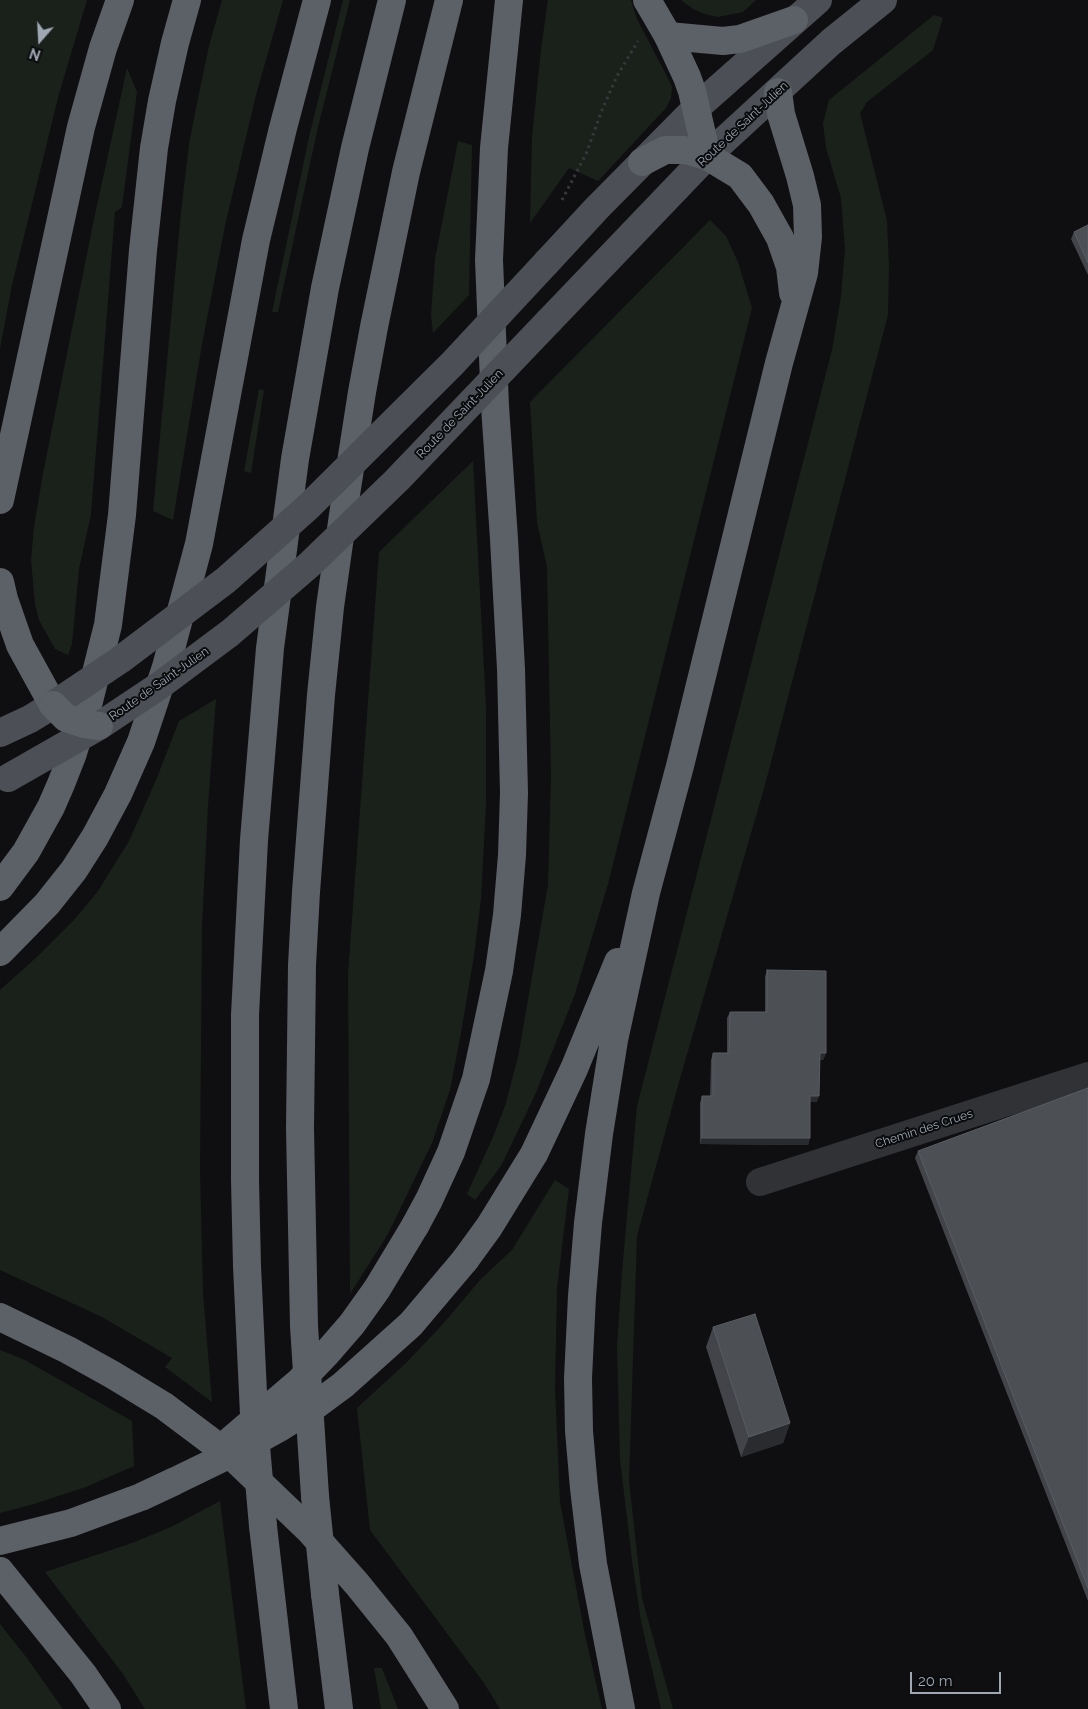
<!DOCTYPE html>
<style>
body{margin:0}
#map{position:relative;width:1088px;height:1709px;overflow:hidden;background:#0f0f11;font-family:Raleway,sans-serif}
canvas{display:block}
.north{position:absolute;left:15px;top:15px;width:50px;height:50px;-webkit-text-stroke:4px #0a0b0c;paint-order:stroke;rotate:199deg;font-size:14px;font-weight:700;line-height:20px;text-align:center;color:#9fa7b3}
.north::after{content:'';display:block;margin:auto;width:18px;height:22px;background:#9fa7b3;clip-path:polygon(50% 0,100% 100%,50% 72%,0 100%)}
.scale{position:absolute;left:910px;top:1672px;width:91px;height:22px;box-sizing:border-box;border:2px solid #9fa7b3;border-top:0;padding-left:6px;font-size:15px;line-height:18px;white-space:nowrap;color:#9fa7b3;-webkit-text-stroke:4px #0a0b0c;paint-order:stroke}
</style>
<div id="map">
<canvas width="1088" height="1709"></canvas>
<div class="north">N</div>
<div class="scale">20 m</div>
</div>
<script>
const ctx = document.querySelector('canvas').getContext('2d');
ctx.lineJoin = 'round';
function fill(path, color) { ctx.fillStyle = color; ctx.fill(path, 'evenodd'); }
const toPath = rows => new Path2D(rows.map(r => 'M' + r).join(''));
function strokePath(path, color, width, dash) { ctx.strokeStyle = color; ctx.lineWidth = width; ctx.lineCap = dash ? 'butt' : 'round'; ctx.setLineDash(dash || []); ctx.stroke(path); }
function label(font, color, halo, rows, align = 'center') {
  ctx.font = font + ' Raleway,sans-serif'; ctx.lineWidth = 4; ctx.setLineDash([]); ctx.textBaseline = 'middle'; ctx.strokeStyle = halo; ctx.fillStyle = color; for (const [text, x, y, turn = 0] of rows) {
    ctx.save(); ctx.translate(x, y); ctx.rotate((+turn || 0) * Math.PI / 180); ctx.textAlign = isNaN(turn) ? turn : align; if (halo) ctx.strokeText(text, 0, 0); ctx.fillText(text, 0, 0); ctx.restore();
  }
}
fill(toPath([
 [0,0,87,0,59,94,12,285,0,349],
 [222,0,283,0,256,95,226,221,202,344,173,520,153,511,181,212,189,144,198,98,209,46],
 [343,0,350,0,318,127,278,312,272,312,309,137],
 [548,0,631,0,637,19,672,86,671,98,666,108,598,181,569,168,530,223,532,138,541,49],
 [681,0,756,0,743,12,718,17,705,14,693,9],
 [934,15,943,18,933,50,867,102,860,113,887,221,889,265,888,315,765,785,677,1089,637,1236,629,1481,642,1598,673,1709,661,1709,641,1621,633,1568,620,1460,617,1346,622,1272,637,1106,832,350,841,296,845,249,841,198,826,148,823,123,829,100],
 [127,68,137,92,122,207,115,212,91,514,79,569,72,644,68,655,55,649,39,620,35,604,31,560,34,527,43,473,94,219],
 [458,141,472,145,469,295,433,333,431,315,435,259],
 [710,220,726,236,738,262,752,308,608,884,575,994,535,1095,501,1166,475,1200,467,1194,493,1137,505,1106,518,1057,548,885,551,777,547,567,537,522,530,402],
 [259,389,264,390,251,473,244,471],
 [473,461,486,707,486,805,481,899,474,956,461,1033,450,1090,432,1143,388,1234,350,1294,348,974,379,552],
 [216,699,208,806,202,926,200,1170,203,1293,212,1402,165,1367,172,1358,102,1317,0,1270,0,990,38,956,74,920,98,891,129,841,156,780,179,721],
 [555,1180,569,1189,557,1288,555,1388,560,1502,585,1635,602,1709,500,1709,484,1683,370,1530,357,1408,406,1363,442,1325,481,1279,512,1250],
 [0,1350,23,1359,132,1421,134,1466,86,1487,34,1504,0,1513],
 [220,1501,246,1709,145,1709,123,1674,45,1572,132,1543,171,1527],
 [0,1624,27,1658,63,1709,0,1709],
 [374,1668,382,1668,398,1709,381,1709]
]), '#1a211a');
strokePath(toPath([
 [562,200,586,154,602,110,617,76,638,41]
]), '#36393d', 3, [2.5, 4]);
strokePath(toPath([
 [760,1182,1088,1076]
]), '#303236', 28);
strokePath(toPath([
 [547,262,597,208,695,109,818,0],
 [549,321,707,156,831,42,883,0],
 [0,733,30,719,53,705]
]), '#4c4f55', 28);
strokePath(toPath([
 [668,36,723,41,740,39,794,20],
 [668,36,687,77,692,91,707,156],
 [642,162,665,150,686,150,707,156,740,176,761,204,780,238,790,267,793,293],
 [0,500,81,127,103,48,120,0],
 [0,582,4,599,20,645,53,705],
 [0,887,26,852,51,807,61,784,72,756,89,701,108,625,122,515,143,250,154,148,162,101,175,43,187,0],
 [0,952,47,904,74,870,95,837,118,794,141,742,166,667,199,544,256,240,283,128,317,0],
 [415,1226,429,1200,451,1152,476,1079,499,971,507,915,512,855,514,793,511,669,504,539,495,406,489,260,494,148,509,0],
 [465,1260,489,1227,534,1154,574,1069,618,962],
 [0,1317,68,1350,113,1375,164,1406,236,1460,310,1531,357,1584,399,1636,445,1709],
 [255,1435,247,1266,245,1180,245,1015,254,840,270,648,295,459,325,288,355,148,392,0],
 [315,1496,304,1326,300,1128,302,965,306,892,321,695,330,607,345,501,362,392,374,327,406,172,449,0],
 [263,1526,284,1709],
 [0,1541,71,1523,141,1497,173,1482],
 [0,1571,83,1674,107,1709],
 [325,1594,339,1709],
 [621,1709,593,1564,584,1488,579,1431,578,1378,582,1296,588,1223,599,1134,614,1040,646,893,680,766,779,363,804,273,808,237,807,205,800,176,781,114,778,92]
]), '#5c6067', 28);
strokePath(toPath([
 [53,705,120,660,226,580,308,507,452,364,547,262],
 [8,778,99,726,159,686,230,633,309,565,397,480,549,321]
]), '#4c4f55', 28);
strokePath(toPath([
 [647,0,668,36],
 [53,705,66,718,84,724,99,726],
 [255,1435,263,1526],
 [231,1440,299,1382,326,1354,352,1324,377,1289,415,1226],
 [173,1482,243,1448,281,1427,316,1405,343,1385,411,1324,465,1260],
 [315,1496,325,1594]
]), '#5c6067', 28);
fill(toPath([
 [1088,225,1088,275,1071,239,1074,232],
 [767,970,826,1053,823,1060,820,1060,817,1102,810,1102,810,1138,808,1145,700,1144,700,1103,702,1096,710,1096,711,1060,713,1053,727,1053,727,1018,730,1012,765,1012,765,977],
 [1088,1088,1088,1601,915,1158,918,1151],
 [713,1327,790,1423,783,1443,741,1457,706,1347]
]), '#424449');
fill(toPath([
 [820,1053,826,1053,823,1060,817,1060],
 [810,1096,819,1096,817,1102,808,1102],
 [702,1138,810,1138,808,1145,700,1144],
 [790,1423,783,1443,741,1457,749,1437]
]), '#292b2e');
const building = toPath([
 [1088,225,1088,263,1074,232,1088,225],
 [767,970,826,971,826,1053,820,1053,819,1096,810,1096,810,1138,702,1138,702,1096,713,1096,713,1053,729,1053,730,1012,767,1012,767,970],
 [1088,1088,1088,1588,918,1151,1088,1088],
 [755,1314,790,1423,749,1437,713,1327,755,1314]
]);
fill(building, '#4c4f54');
strokePath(building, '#595d63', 1);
label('12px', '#9fa7b3', '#0a0b0c', [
 ["Route de Saint-Julien",743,124,-43],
 ["Route de Saint-Julien",460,414,-46],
 ["Route de Saint-Julien",159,684,-35],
 ["Chemin des Crues",924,1129,-18]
]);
</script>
